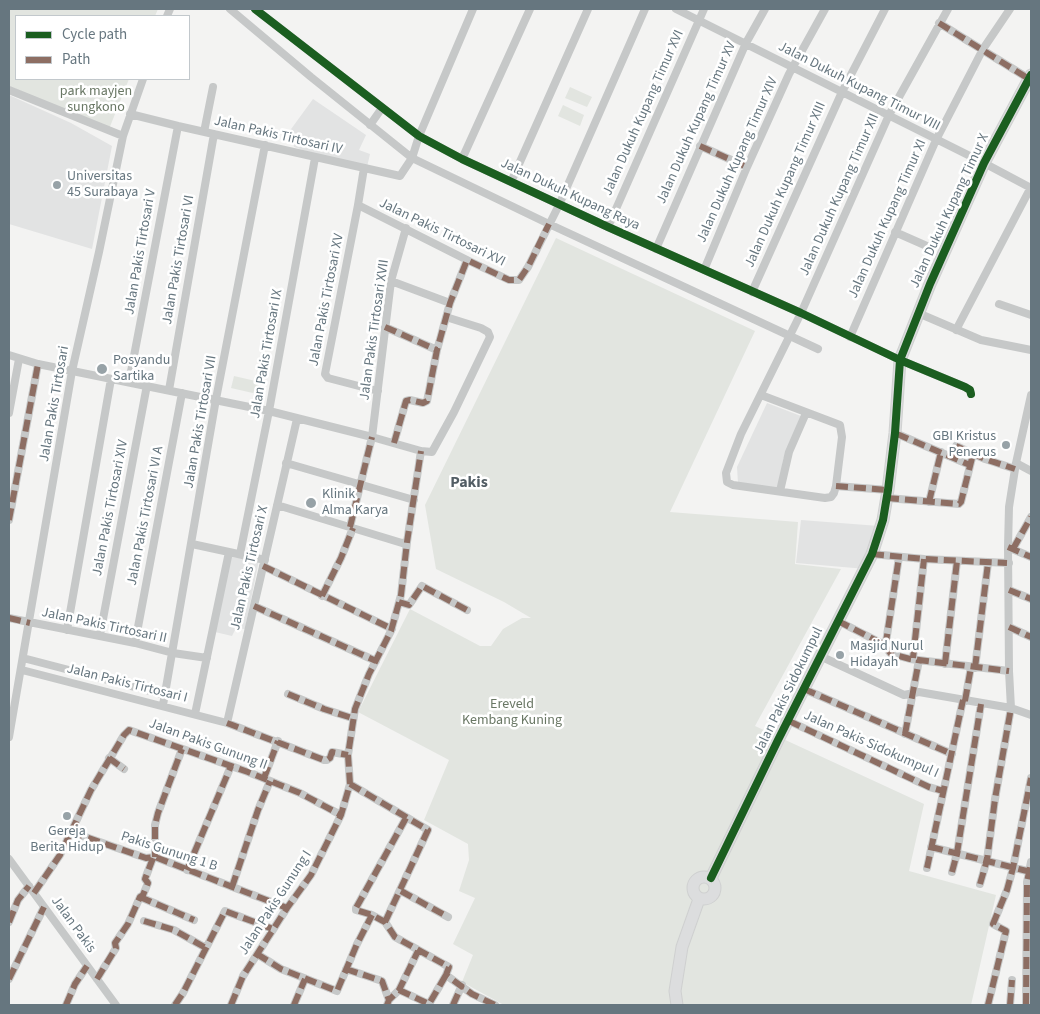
<!DOCTYPE html>
<style>
body{margin:0}
#map{position:relative;width:1040px;height:1014px;overflow:hidden;background:#f3f3f2;font-family:"Source Sans 3",sans-serif}
canvas{display:block}
.frame{position:absolute;inset:0;border:10px solid #66767f;pointer-events:none}
.legend{position:absolute;left:15px;top:15px;width:175px;height:65px;box-sizing:border-box;background:#fff;border:1px solid #c2c8cc;margin:0;padding:6px 9px;list-style:none;font-size:15px;color:#66767f}
.legend li{display:flex;align-items:center;gap:10px;height:25px}
.legend b{width:25px;border:1px solid #c2c8cc}
</style>
<div id="map">
<canvas width="1040" height="1014"></canvas>
<div class="frame"></div>
<ul class="legend">
<li><b style="height:6px;background:#1b5e20"></b>Cycle path</li>
<li><b style="height:6px;background:#8d6e63"></b>Path</li>
</ul>
</div>
<script>
const ctx = document.querySelector('canvas').getContext('2d');
ctx.lineJoin = 'round';
function fill(path, color) { ctx.fillStyle = color; ctx.fill(path, 'evenodd'); }
const toPath = rows => new Path2D(rows.map(r => 'M' + r).join(''));
function strokePath(path, color, width, dash) { ctx.strokeStyle = color; ctx.lineWidth = width; ctx.lineCap = dash ? 'butt' : 'round'; ctx.setLineDash(dash || []); ctx.stroke(path); }
function label(font, color, halo, rows, align = 'center') {
  ctx.font = font + ' "Source Sans 3",sans-serif'; ctx.lineWidth = 5; ctx.setLineDash([]); ctx.textBaseline = 'middle'; ctx.strokeStyle = halo; ctx.fillStyle = color; for (const [text, x, y, turn = 0] of rows) {
    ctx.save(); ctx.translate(x, y); ctx.rotate((+turn || 0) * Math.PI / 180); ctx.textAlign = isNaN(turn) ? turn : align; if (halo) ctx.strokeText(text, 0, 0); ctx.fillText(text, 0, 0); ctx.restore();
  }
}
fill(toPath([
 [9,95,71,123,112,146,92,249,9,224],
 [313,99,366,135,359,150,370,154,367,167,330,159,294,147,293,140,286,136],
 [767,403,801,416,783,460,780,488,738,483,737,467],
 [801,520,879,526,866,569,796,563],
 [231,557,259,560,245,629,236,628,232,636,215,632]
]), '#e2e3e3');
fill(toPath([
 [9,9,158,9,155,16,16,16,16,79,129,79,109,129,9,86],
 [570,87,592,97,587,107,565,98],
 [563,105,584,115,580,126,558,116],
 [556,238,755,331,670,512,798,522,795,564,841,569,755,726,924,804,909,871,996,895,971,1005,504,1005,462,982,473,955,453,944,475,898,459,891,469,860,468,844,424,820,449,760,358,712,410,609,480,646,491,646,503,629,522,618,531,618,504,602,436,569,425,505],
 [234,376,260,382,257,394,231,388]
]), '#e2e5e0');
const secondary = toPath([
 '693 888a11 11 0 1 1 22 0a11 11 0 1 1-22 0Z',
 [711,878,778,740,872,554,883,520,888,490,895,433,900,360,930,284,984,163,1031,75],
 [677,1005,675,991,682,947,699,899]
]);
strokePath(secondary, '#cfd0d0', 13);
strokePath(toPath([
 [230,9,311,77,412,158,549,224,818,349],
 [255,9,419,136,462,159,608,227,801,313,900,360,965,387,970,390,971,394],
 [676,9,984,163,1031,188],
 [167,16,170,9],
 [939,23,1031,80],
 [9,90,123,136],
 [130,114,178,126,400,176,412,158,419,136,473,9],
 [370,125,382,108],
 [204,132,213,87],
 [700,146,747,167],
 [462,159,530,9],
 [364,168,358,205,467,260,509,280,519,280,528,267,559,205,645,9],
 [511,182,588,9],
 [358,205,325,374,328,378,378,391],
 [608,227,704,9],
 [895,232,929,247],
 [656,249,746,43,765,9],
 [704,270,747,167,789,74,825,9],
 [391,281,450,303],
 [752,292,842,92,885,9],
 [999,304,1031,315],
 [918,313,981,340,1031,350],
 [385,327,437,350],
 [956,330,1031,187],
 [850,337,936,140,983,49,1010,9],
 [9,355,38,364,269,411,372,437,421,451,432,452,454,412,490,337,488,332,481,328,446,317],
 [129,382,178,126],
 [169,390,214,134],
 [761,395,840,425,842,437,836,486,834,493,831,497,825,498,733,485,727,482,726,473,741,434,801,313,889,115,948,9],
 [9,413,19,359],
 [895,433,970,465],
 [394,443,406,401,410,400,423,403,427,401,437,350,450,303,467,260],
 [956,446,985,459,1015,469],
 [286,463,414,500],
 [1016,463,1031,471],
 [836,486,888,490],
 [780,491,789,452,806,413],
 [887,498,959,504,961,502,973,454],
 [929,502,941,452],
 [277,505,402,543,407,542],
 [9,520,38,364],
 [350,527,372,437,391,281,406,228],
 [192,544,229,552],
 [1010,548,1031,557],
 [1013,549,1031,517],
 [240,554,269,411,315,158],
 [872,554,924,559,1009,563],
 [263,566,392,629],
 [1009,590,1031,599],
 [322,596,341,558,353,528],
 [399,602,409,605,422,586,467,610],
 [254,606,376,661],
 [9,618,135,643,173,653,207,658],
 [838,621,883,644,891,654,910,659,1009,671],
 [1009,627,1031,637],
 [67,630,111,379],
 [100,635,147,385],
 [135,643,182,393],
 [883,644,886,642,899,557],
 [820,656,904,695,919,692,1011,708,1031,715],
 [23,658,165,695],
 [913,658,924,559],
 [945,664,957,561],
 [975,668,988,563],
 [22,670,227,723,324,760,327,760,330,758,332,752,348,755],
 [804,689,952,754],
 [288,694,324,709,352,718],
 [965,701,971,667],
 [163,705,216,399,265,145],
 [195,714,229,552,265,560],
 [789,721,929,787,943,791],
 [227,723,297,419],
 [905,734,919,660],
 [9,737,72,371,99,252,123,136,143,79],
 [109,758,124,769],
 [264,778,278,741],
 [350,784,428,830,385,922],
 [406,818,356,908,356,910,372,915,385,922,395,937,449,967,446,975,472,994,495,1005],
 [71,832,146,858,155,857,287,908],
 [931,847,1031,872],
 [155,857,155,825,158,813,182,749],
 [9,859,116,1005],
 [927,868,963,700],
 [187,870,231,766],
 [952,872,957,853,981,704],
 [980,884,987,860,995,799,1011,708,1009,671,1008,547,1009,507,1016,463,1031,395],
 [232,887,258,810,270,781],
 [401,891,448,917],
 [34,893,60,855,91,790,124,735,129,730,248,772,300,793,341,815],
 [140,897,194,920],
 [144,921,174,930,206,948],
 [9,922,18,900,29,886],
 [257,954,281,969,337,991,357,944,372,915],
 [346,969,382,981,389,1000],
 [9,979,44,907],
 [97,979,116,948,115,943,128,924,140,897,143,895,148,883,145,879,153,858],
 [399,990,429,1004,446,975],
 [66,1005,75,984,87,966],
 [175,1005,183,993,225,911,273,929],
 [231,1005,243,976,287,908,311,875,341,815,350,784,348,755,355,709,369,674,391,631,401,595,407,542,421,451],
 [294,1005,305,979],
 [387,1005,389,1000,399,990,418,951],
 [453,1005,462,985],
 [988,1005,1006,931,993,924,1007,890,1013,868,1031,778],
 [1010,1005,1012,980],
 [1026,1005,1027,882,1031,862]
]), '#c6c8c8', 8);
strokePath(secondary, '#dcddde', 11);
strokePath(toPath([
 [939,23,1029,79],
 [700,146,747,167],
 [385,327,437,350],
 [897,434,970,465],
 [394,443,406,401,410,400,423,403,427,401,437,350,450,303,467,260,509,280,519,280,528,267,549,224],
 [956,446,985,459,1015,469],
 [836,486,888,490],
 [887,498,959,504,961,502,973,454],
 [929,502,941,452],
 [9,520,38,364],
 [350,527,372,437],
 [1008,547,1031,557],
 [1013,549,1031,517],
 [872,554,924,559,1007,563],
 [263,566,392,629],
 [1009,590,1031,599],
 [322,596,341,558,353,528],
 [399,602,409,605,422,586,467,610],
 [254,606,376,661],
 [9,618,30,623],
 [838,621,883,644,891,654,910,659,1009,671],
 [1009,627,1031,637],
 [883,644,886,642,899,557],
 [913,658,924,559],
 [945,664,957,561],
 [975,668,988,563],
 [804,689,952,754],
 [288,694,324,709,352,718],
 [965,701,971,667],
 [789,721,929,787,943,791],
 [227,723,324,760,327,760,330,758,332,752,348,755],
 [905,734,919,660],
 [109,758,124,769],
 [264,778,278,741],
 [350,784,428,830,385,922],
 [406,818,356,908,356,910,372,915,385,922,395,937,449,967,446,975,472,994,495,1005],
 [71,832,146,858,155,857,287,908],
 [931,847,1031,872],
 [155,857,155,825,158,813,182,749],
 [927,868,963,700],
 [187,870,231,766],
 [952,872,957,853,981,704],
 [980,884,987,860,995,799,1011,708],
 [232,887,258,810,270,781],
 [401,891,448,917],
 [34,893,60,855,91,790,124,735,129,730,248,772,300,793,341,815],
 [140,897,194,920],
 [144,921,174,930,206,948],
 [9,922,18,900,29,886],
 [257,954,281,969,337,991,357,944,372,915],
 [346,969,382,981,389,1000],
 [9,979,44,907],
 [97,979,116,948,115,943,128,924,140,897,143,895,148,883,145,879,153,858],
 [399,990,429,1004,446,975],
 [66,1005,75,984,87,966],
 [175,1005,183,993,225,911,273,929],
 [231,1005,243,976,287,908,311,875,341,815,350,784,348,755,355,709,369,674,391,631,401,595,407,542,421,451],
 [294,1005,305,979],
 [387,1005,389,1000,399,990,418,951],
 [453,1005,462,985],
 [988,1005,1006,931,993,924,1007,890,1013,868,1031,778],
 [1010,1005,1012,980],
 [1026,1005,1027,882,1031,862]
]), '#8d6e63', 6, [12, 6]);
strokePath(toPath([
 [255,9,419,136,462,159,608,227,801,313,900,360,965,387,970,390,971,394],
 [711,878,778,740,872,554,883,520,888,490,895,433,900,360,930,284,984,163,1031,75]
]), '#1b5e20', 8);
for (const [x, y, r, color] of [
 [57,185,5,"#97a2a7"],
 [102,369,6,"#97a2a7"],
 [1006,445,5,"#97a2a7"],
 [311,503,6,"#97a2a7"],
 [840,655,5,"#97a2a7"],
 [67,816,5,"#97a2a7"]
]) { const dot = new Path2D(); dot.arc(x, y, r, 0, 2 * Math.PI); ctx.fillStyle = color; ctx.fill(dot); strokePath(dot, '#fff', 2); }
label('14px', '#66767f', '#fff', [
 ["Jalan Dukuh Kupang Timur VIII",859,87,27],
 ["Jalan Dukuh Kupang Timur XVI",644,113,-66],
 ["Jalan Dukuh Kupang Timur XV",697,123,-66],
 ["Jalan Pakis Tirtosari IV",278,136,13],
 ["Jalan Dukuh Kupang Timur XIV",738,160,-66],
 ["Jalan Dukuh Kupang Timur XIII",786,185,-66],
 ["Jalan Dukuh Kupang Raya",570,195,25],
 ["Jalan Dukuh Kupang Timur XII",840,195,-66],
 ["Jalan Dukuh Kupang Timur X",950,211,-65],
 ["Jalan Dukuh Kupang Timur XI",888,219,-66],
 ["Jalan Pakis Tirtosari XVI",442,233,26],
 ["Jalan Pakis Tirtosari V",141,252,-80],
 ["Jalan Pakis Tirtosari VI",179,260,-80],
 ["Jalan Pakis Tirtosari XV",327,300,-79],
 ["Jalan Pakis Tirtosari XVII",375,330,-82],
 ["Jalan Pakis Tirtosari IX",267,354,-80],
 ["Jalan Pakis Tirtosari",55,404,-80],
 ["Jalan Pakis Tirtosari VII",201,422,-80],
 ["Jalan Pakis Tirtosari XIV",111,508,-79],
 ["Jalan Pakis Tirtosari VI A",146,516,-79],
 ["Jalan Pakis Tirtosari X",250,568,-77],
 ["Jalan Pakis Tirtosari II",104,626,12],
 ["Jalan Pakis Tirtosari I",127,684,14],
 ["Jalan Pakis Sidokumpul",789,691,-64],
 ["Jalan Pakis Gunung II",208,745,20],
 ["Jalan Pakis Sidokumpul I",871,745,24],
 ["Pakis Gunung 1 B",169,852,18],
 ["Jalan Pakis Gunung I",276,903,-57],
 ["Jalan Pakis",73,925,54]
]);
label('14px', '#697764', '#fff', [
 ["park mayjen",96,92],
 ["sungkono",96,108],
 ["Ereveld",512,705],
 ["Kembang Kuning",512,721]
]);
label('14px', '#66767f', '#fff', [
 ["Universitas",67,177],
 ["45 Surabaya",67,193],
 ["Posyandu",113,361],
 ["Sartika",113,377],
 ["GBI Kristus",996,437,"right"],
 ["Penerus",996,453,"right"],
 ["Klinik",322,495],
 ["Alma Karya",322,511],
 ["Masjid Nurul",850,647],
 ["Hidayah",850,663],
 ["Gereja",67,832,"center"],
 ["Berita Hidup",67,848,"center"]
], 'left');
label('bold 16px', '#535e65', '#fff', [
 ["Pakis",469,483]
]);
</script>
